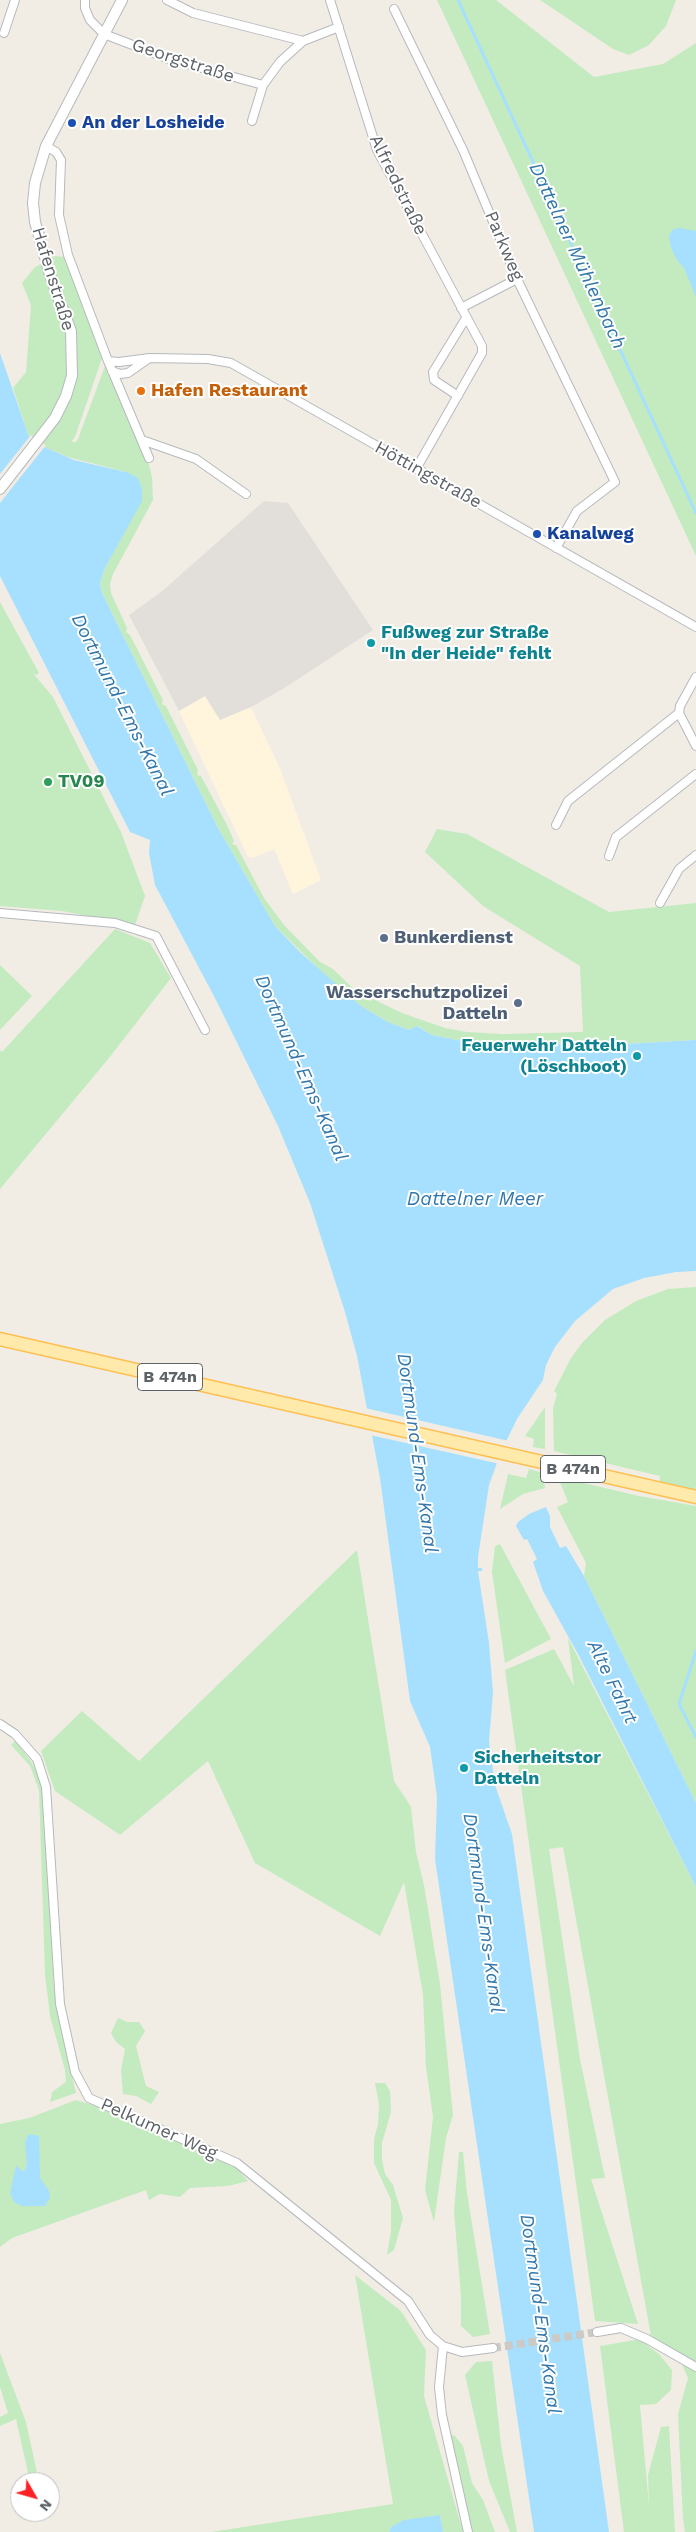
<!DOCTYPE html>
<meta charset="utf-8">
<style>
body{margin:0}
#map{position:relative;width:696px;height:2532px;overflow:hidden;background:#f1ede5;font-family:"Work Sans",sans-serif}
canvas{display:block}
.north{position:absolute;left:10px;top:2472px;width:50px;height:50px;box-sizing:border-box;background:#fff;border:1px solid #bec0c2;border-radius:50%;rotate:128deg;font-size:14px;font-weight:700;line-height:20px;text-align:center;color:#5d6267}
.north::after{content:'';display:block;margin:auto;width:18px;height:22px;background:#fc2122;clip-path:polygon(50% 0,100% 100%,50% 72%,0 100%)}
</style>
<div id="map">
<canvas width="696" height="2532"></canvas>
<div class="north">N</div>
</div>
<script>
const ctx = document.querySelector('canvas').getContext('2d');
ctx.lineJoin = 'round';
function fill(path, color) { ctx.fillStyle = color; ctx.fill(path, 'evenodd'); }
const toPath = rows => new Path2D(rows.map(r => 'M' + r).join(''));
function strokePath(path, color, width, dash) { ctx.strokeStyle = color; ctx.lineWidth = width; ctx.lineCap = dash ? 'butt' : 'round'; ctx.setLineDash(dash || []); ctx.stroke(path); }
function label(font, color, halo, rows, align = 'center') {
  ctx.font = font + ' "Work Sans",sans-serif'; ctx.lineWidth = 4; ctx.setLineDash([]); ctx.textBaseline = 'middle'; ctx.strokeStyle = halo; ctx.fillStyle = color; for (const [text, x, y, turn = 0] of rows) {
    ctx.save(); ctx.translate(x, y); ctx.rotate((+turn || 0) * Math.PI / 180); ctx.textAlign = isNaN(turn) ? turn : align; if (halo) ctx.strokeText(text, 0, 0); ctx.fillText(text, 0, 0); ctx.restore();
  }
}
fill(toPath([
 [205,696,220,720,251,707,281,771,321,880,293,894,274,849,253,858,248,857,179,711]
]), '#fff4dc');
fill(toPath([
 [264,501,288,503,373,630,286,687,251,707,220,720,205,696,179,711,129,615,161,592]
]), '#e2dfda');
fill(toPath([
 [437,0,496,0,594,77,663,64,696,43,696,556],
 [540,0,676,0,666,26,649,45,629,55,613,49],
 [53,256,65,257,102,358,75,437,71,442,76,442,78,439,105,366,146,452,152,477,153,500,113,574,110,584,111,593,127,628,126,632,130,635,163,700,162,704,166,706,198,770,197,775,201,776,226,823,234,841,232,844,236,845,264,898,284,925,320,962,333,969,356,991,370,1001,373,999,402,1013,445,1028,467,1032,503,1034,583,1032,580,966,483,906,425,852,437,829,467,834,609,912,696,903,696,1040,605,1045,504,1043,456,1040,432,1035,418,1026,409,1030,388,1022,361,1006,327,977,275,926,218,828,102,593,100,583,104,570,141,501,140,488,126,472,68,457,35,443,29,437,13,388,26,372,31,305,22,283,34,268],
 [0,602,39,673,36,675,32,672,53,697,121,832,145,896,135,925,62,911,0,906],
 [115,929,150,943,171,978,109,1058,0,1189,0,1050,2,1052],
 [0,965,32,996,0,1030],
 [696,1287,696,1490,659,1484,660,1476,554,1451,553,1408,557,1394,554,1391,571,1358,582,1343,605,1320,636,1301,668,1289],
 [545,1407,545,1449,533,1447,534,1439,525,1436],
 [529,1469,543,1473,545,1488,523,1494,500,1509,508,1474,526,1478],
 [558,1477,639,1496,696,1506,696,1803,584,1576,586,1563,557,1507,568,1502],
 [500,1544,551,1639,505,1663,492,1572,495,1546],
 [357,1550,394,1781,411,1807,416,1852,424,1885,440,1984,453,2115,446,2138,434,2222,425,2190,433,2117,426,2067,423,1995,404,1882,380,1936,255,1863,208,1761,120,1835,55,1791,41,1751,82,1711,139,1761],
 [568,1638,696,1887,696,2532,685,2532,683,2519,678,2414,688,2378,677,2353,651,2336,563,1847,549,1849,580,2059,605,2178,591,2179,638,2324,595,2321,505,1670,554,1649,574,1686],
 [15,1741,30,1760,40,1777,43,1797,54,1986,57,2011,76,2093,50,2102,52,2092,66,2082,65,2070,50,2016,45,1974,39,1790,30,1766,11,1745],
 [118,2018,127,2022,139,2022,145,2031,136,2046,146,2086,159,2092,151,2104,136,2096,123,2094,121,2070,125,2049,116,2042,111,2033],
 [375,2083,385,2083,390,2091,391,2112,382,2143,382,2159,385,2174,393,2185,403,2218,394,2250,387,2255,391,2231,391,2200,374,2163,374,2139,378,2124,379,2104],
 [76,2100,93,2105,233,2164,248,2181,228,2186,190,2188,180,2197,160,2194,149,2200,146,2190,12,2238,0,2247,0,2124,29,2118],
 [459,2152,463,2152,467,2193,490,2334,473,2337,461,2326,461,2297,454,2211],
 [355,2275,401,2311,426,2350,424,2396,463,2532,443,2532,440,2516,391,2527,389,2532,211,2532,393,2504],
 [635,2340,640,2340,659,2354,672,2370,671,2390,656,2404,640,2405,649,2506,648,2475,661,2427,669,2426,675,2532,624,2532,600,2346],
 [0,2353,26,2422,39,2482,30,2482,16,2419,0,2426,0,2417,8,2413,0,2387],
 [492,2361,501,2445,517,2532,510,2532,489,2481,465,2375,476,2362],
 [454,2435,463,2446,472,2483,483,2500,495,2532,470,2532,450,2436]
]), '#c3ebbf');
fill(toPath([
 [679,228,696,231,696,297,684,268,677,260,671,248,669,236,672,230],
 [0,353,29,437,35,443,74,460,126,472,137,477,139,481,142,488,142,501,104,570,100,583,102,593,218,828,275,926,300,952,361,1006,388,1022,409,1030,417,1026,432,1035,456,1040,504,1043,605,1045,696,1040,696,1271,676,1272,644,1278,613,1289,575,1321,555,1347,546,1365,543,1380,517,1419,501,1452,489,1485,478,1557,478,1568,482,1568,482,1571,478,1571,489,1643,493,1693,489,1741,492,1764,495,1785,512,1834,609,2532,534,2532,435,1859,437,1797,430,1747,410,1701,380,1478,357,1356,345,1312,310,1203,278,1126,216,1000,155,885,149,853,150,840,130,832,0,576],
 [546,1507,550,1516,550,1527,560,1548,566,1546,584,1576,696,1803,696,1887,579,1656,543,1591,533,1562,537,1559,527,1539,524,1540,516,1526,518,1522,529,1514],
 [29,2134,39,2136,40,2178,49,2191,50,2198,45,2206,22,2206,14,2202,10,2193,16,2166,24,2172,27,2164,25,2142],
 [440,2515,443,2532,389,2532,391,2527,404,2520]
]), '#a7e0ff');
fill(toPath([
 [31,435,37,441,46,445,0,503,0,474],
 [365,1408,509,1441,500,1464,370,1435]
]), '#f1ede5');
strokePath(toPath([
 [458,0,696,513],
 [696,1651,679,1704,696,1737]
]), '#a7e0ff', 3);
strokePath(toPath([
 [493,2348,597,2332]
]), '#cccac6', 8, [8, 4]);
const minor = toPath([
 [85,0,85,8,90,20,104,34,169,59,263,85],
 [167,0,193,13,303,41],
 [330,0,377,150,482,346,482,353,416,469],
 [394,9,463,150,517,279,615,482,577,511,556,548],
 [4,33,15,0],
 [252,121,263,85,280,62,303,41,339,27],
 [46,146,56,152,61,160,59,215,68,255,108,361,149,458],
 [461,308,517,279],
 [108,361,119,362,150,358,208,359,231,363,696,627],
 [112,371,120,374,128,373,148,359],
 [458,396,434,380,433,372,466,318],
 [142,440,196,459,246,494],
 [679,713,696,746],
 [556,825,568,801,679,713,680,706,696,677],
 [609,856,616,837,696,774],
 [660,903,679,869,696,855],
 [0,913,115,923,156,936,205,1030],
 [0,1724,15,1734,37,1759,46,1787,60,2004,75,2072,89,2098,237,2163,408,2301,430,2335,443,2346,462,2352,493,2348],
 [597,2332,621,2328,647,2339,696,2367],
 [443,2346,439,2387,442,2415,468,2532]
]);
const tertiary = toPath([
 [0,489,55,418,66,396,72,376,71,331,51,278,35,222,33,203,35,183,46,146,122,0]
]);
const primary = toPath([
 [0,1339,696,1497]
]);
strokePath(minor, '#b6b9bd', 10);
strokePath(tertiary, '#b6b9bd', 12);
strokePath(primary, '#ffbf50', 15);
strokePath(minor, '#fff', 8);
strokePath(tertiary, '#fff', 10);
strokePath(primary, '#ffeaac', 12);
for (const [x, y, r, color] of [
 [72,123,5,"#1a4fb4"],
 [141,391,5,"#e8710a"],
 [537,534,5,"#1a4fb4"],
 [371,643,5,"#0f9aa8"],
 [48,782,5,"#2e9e5b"],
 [384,938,5,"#5c6f8a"],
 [518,1003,5,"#5c6f8a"],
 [637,1056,5,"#0f9aa8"],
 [464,1768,5,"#0f9aa8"]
]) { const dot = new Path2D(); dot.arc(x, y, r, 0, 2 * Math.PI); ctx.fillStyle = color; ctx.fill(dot); strokePath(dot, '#fff', 2); }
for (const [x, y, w] of [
 [170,1377,65],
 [573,1469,65]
]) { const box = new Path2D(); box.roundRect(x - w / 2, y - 13.5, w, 27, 4); ctx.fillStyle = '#fff'; ctx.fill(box); strokePath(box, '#5d6267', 1); }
label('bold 16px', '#5d6267', null, [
 ["B 474n",170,1377],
 ["B 474n",573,1469]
]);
label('18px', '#5d6267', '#fff', [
 ["Georgstraße",183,61,18],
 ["Alfredstraße",398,185,64],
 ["Parkweg",504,246,67],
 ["Hafenstraße",53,279,73],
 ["Höttingstraße",428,475,29],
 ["Pelkumer Weg",159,2129,24]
]);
label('bold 18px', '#164399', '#fff', [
 ["An der Losheide",82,123],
 ["Kanalweg",547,534]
], 'left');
label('bold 18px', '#c56008', '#fff', [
 ["Hafen Restaurant",151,391]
], 'left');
label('bold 18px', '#0d838f', '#fff', [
 ["Fußweg zur Straße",381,633],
 ["\"In der Heide\" fehlt",381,654],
 ["Feuerwehr Datteln",627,1046,"right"],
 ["(Löschboot)",627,1067,"right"],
 ["Sicherheitstor",474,1758],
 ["Datteln",474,1779]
], 'left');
label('bold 18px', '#27864d', '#fff', [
 ["TV09",58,782]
], 'left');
label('bold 18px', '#4e5e75', '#fff', [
 ["Bunkerdienst",394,938],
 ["Wasserschutzpolizei",508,993,"right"],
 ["Datteln",508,1014,"right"]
], 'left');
label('italic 19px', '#37a', '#fff', [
 ["Dattelner Mühlenbach",577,256,65],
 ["Dortmund-Ems-Kanal",122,705,63],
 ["Dortmund-Ems-Kanal",301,1068,66],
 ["Dattelner Meer",475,1199],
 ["Dortmund-Ems-Kanal",417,1453,82],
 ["Alte Fahrt",612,1682,64],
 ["Dortmund-Ems-Kanal",483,1913,82],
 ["Dortmund-Ems-Kanal",540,2314,82]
]);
</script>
